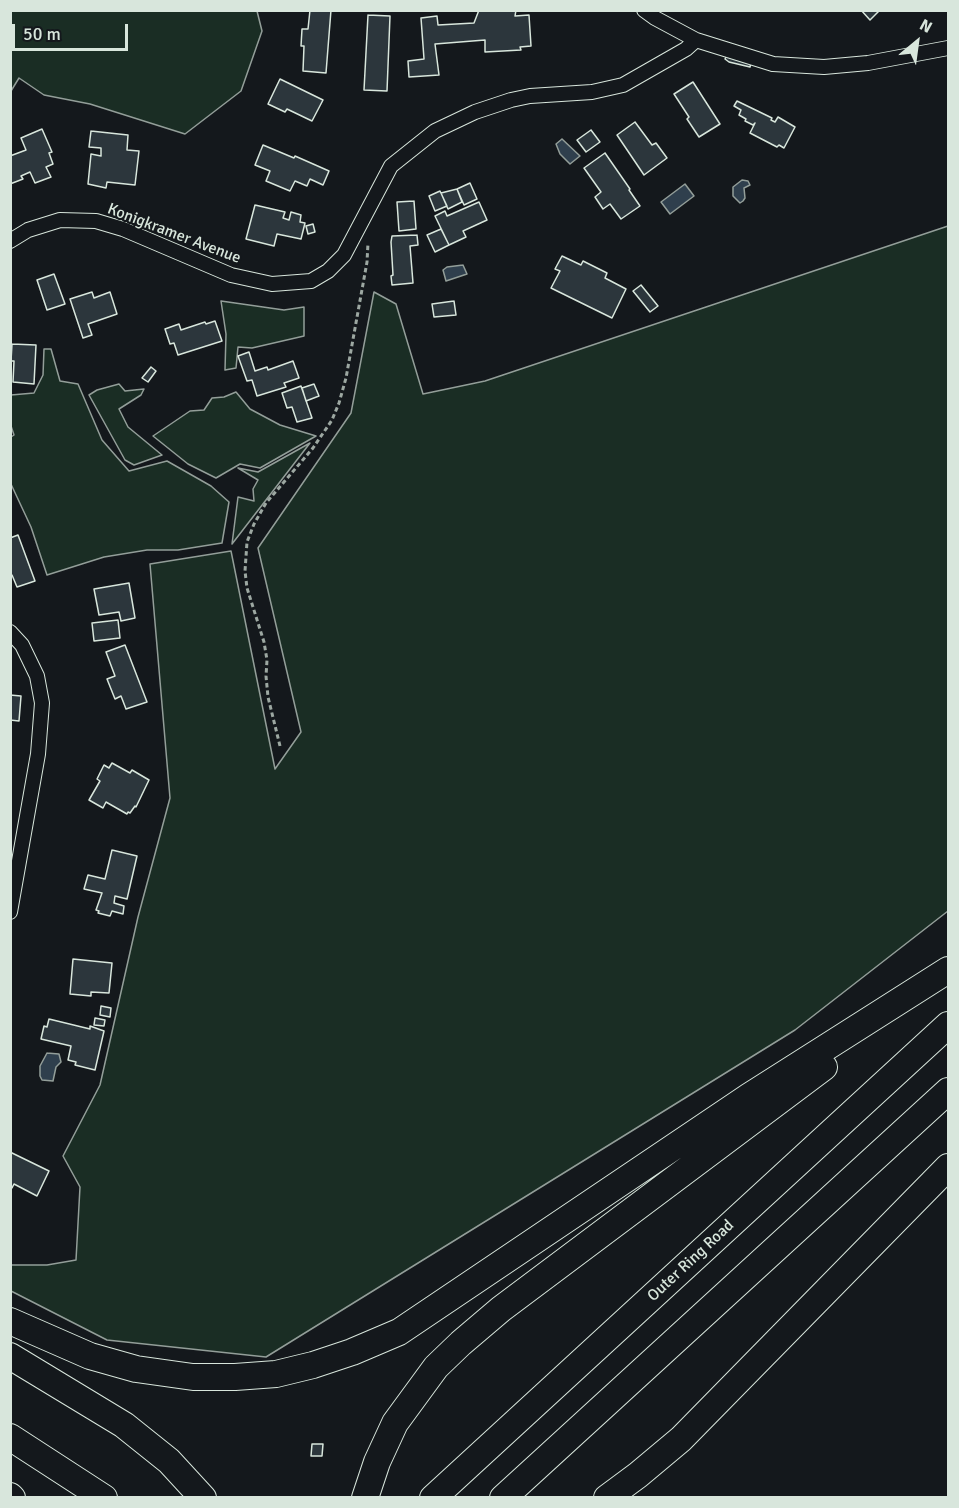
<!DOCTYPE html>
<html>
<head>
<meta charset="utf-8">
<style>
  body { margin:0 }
  #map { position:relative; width:959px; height:1508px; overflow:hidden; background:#14181c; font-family:Signika,sans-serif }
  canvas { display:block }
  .frame { position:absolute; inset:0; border:12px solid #d8e6dc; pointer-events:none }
  .north { position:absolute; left:887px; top:12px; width:60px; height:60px; -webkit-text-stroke:4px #14181c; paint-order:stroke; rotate:29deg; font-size:16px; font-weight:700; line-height:24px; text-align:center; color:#d8e6dc }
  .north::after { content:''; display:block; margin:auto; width:21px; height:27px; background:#d8e6dc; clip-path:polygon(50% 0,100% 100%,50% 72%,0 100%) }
  .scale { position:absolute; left:12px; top:24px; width:116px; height:27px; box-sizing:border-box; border:3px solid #d8e6dc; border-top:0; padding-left:8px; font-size:18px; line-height:21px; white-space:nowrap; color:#d8e6dc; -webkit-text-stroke:4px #14181c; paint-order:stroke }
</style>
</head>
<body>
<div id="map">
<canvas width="959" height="1508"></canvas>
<div class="frame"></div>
<div class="north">N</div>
<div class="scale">50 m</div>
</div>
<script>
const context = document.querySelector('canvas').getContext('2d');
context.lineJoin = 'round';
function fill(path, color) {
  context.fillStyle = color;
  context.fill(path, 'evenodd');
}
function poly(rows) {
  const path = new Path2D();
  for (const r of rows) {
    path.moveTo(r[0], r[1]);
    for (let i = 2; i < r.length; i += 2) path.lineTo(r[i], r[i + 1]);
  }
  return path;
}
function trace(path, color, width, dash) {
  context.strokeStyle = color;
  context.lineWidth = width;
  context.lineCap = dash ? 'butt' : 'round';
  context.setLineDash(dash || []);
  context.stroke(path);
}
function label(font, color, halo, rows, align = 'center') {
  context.font = font + ' Signika,sans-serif';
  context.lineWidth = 4.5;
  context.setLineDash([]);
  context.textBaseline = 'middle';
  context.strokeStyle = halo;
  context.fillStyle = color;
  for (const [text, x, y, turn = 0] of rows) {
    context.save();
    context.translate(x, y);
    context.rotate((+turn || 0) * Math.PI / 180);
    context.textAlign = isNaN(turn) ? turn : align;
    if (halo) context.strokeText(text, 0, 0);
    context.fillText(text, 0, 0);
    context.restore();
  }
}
const green = poly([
  [11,10,257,11,262,31,241,91,185,134,90,104,44,95,19,78,11,91,11,10],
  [948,226,948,911,795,1030,266,1357,107,1340,11,1291,11,1265,47,1265,76,1260,80,1187,63,1156,100,1085,138,917,170,798,150,564,231,551,275,769,301,732,258,548,351,413,374,292,396,304,423,394,485,381,948,226],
  [221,301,284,310,304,307,304,336,252,348,238,347,236,368,225,370,226,334,221,301],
  [44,349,51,349,60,381,78,384,102,440,129,471,167,461,211,486,229,502,222,543,178,550,147,550,104,557,47,575,31,527,10,482,11,437,14,435,11,426,11,395,34,393,43,375,44,349],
  [119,384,125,391,144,389,141,395,119,409,128,427,162,455,134,465,125,460,89,395,97,390,119,384],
  [236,392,250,409,280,425,316,436,260,468,240,464,216,478,188,464,153,436,190,411,204,410,212,398,224,397,236,392],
  [310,443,232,544,238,497,254,501,253,489,258,480,238,468,258,472,310,443]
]);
const water = poly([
  [562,139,580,156,570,164,560,154,556,144,562,139],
  [742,180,748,181,750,185,744,188,745,198,743,201,740,203,733,196,733,187,742,180],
  [685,184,694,196,670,214,661,202,685,184],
  [463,265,467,274,446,281,443,270,447,267,463,265],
  [47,1053,59,1054,61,1062,56,1067,53,1081,42,1080,40,1076,40,1066,47,1053]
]);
const building = poly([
  [310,10,331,10,326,73,303,71,304,46,301,46,302,29,308,29,310,10],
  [479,10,516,10,515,16,529,15,531,46,520,47,521,50,485,52,485,40,435,44,439,75,409,77,408,61,424,59,421,18,437,16,438,25,474,23,479,10],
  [861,10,880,10,870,20,861,10],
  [368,15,390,16,387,91,364,90,368,15],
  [727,55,751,63,750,67,729,62,725,59,727,55],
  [280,79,323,100,312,121,287,109,285,112,268,104,280,79],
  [693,82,720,124,699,137,687,119,689,117,674,94,693,82],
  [737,101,772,118,771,120,775,122,778,117,795,127,784,148,779,145,777,147,750,133,755,123,753,125,745,121,746,119,739,115,741,110,734,106,737,101],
  [635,122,652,145,656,143,667,158,644,175,617,135,635,122],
  [42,129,52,152,49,153,53,164,46,167,51,177,35,183,30,172,21,176,23,179,10,184,10,156,26,150,21,138,42,129],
  [591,130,600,142,586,152,577,140,591,130],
  [91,131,128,135,127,150,139,151,135,185,107,182,106,188,88,184,91,154,101,156,101,148,89,147,91,131],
  [263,145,294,158,295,156,329,171,323,185,310,179,307,186,295,181,290,191,266,181,270,171,255,165,263,145],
  [605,153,630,189,629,190,640,206,621,219,610,204,603,209,595,197,601,192,584,168,605,153],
  [470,183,477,199,464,205,457,189,470,183],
  [457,189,462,202,448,209,441,193,457,189],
  [440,191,447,206,435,211,429,196,440,191],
  [414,201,416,229,399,231,397,202,414,201],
  [479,202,487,220,463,231,466,237,449,245,435,216,445,211,447,216,479,202],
  [255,205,285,212,283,218,289,220,291,212,301,215,300,222,305,223,301,239,277,234,274,246,246,239,255,205],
  [313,224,315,232,308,234,306,226,313,224],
  [441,229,449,245,435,252,427,235,441,229],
  [417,235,418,245,410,246,413,283,392,285,391,276,393,275,391,242,392,236,417,235],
  [562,256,581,265,583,261,607,273,605,278,626,289,612,318,551,288,560,271,555,269,562,256],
  [54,274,65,304,47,310,37,280,54,274],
  [641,285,658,306,650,312,633,291,641,285],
  [92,292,94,298,110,292,117,314,88,324,92,335,83,338,70,299,92,292],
  [454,301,456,315,434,317,432,304,454,301],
  [215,321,222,341,178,355,174,343,170,344,165,329,179,324,181,330,205,322,206,324,215,321],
  [12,344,36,345,34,384,13,382,14,361,11,361,12,344],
  [249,352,255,371,267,367,268,370,293,361,299,378,284,383,286,387,257,396,252,380,247,381,238,356,249,352],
  [151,367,156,371,148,382,142,378,151,367],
  [314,384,319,396,306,401,302,388,314,384],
  [301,386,312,418,297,422,292,407,287,408,282,393,301,386],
  [18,535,35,581,17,587,12,575,10,575,10,538,18,535],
  [129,583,135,618,121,621,119,612,99,615,94,589,129,583],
  [118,620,120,638,94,641,92,623,118,620],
  [125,645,147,702,126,709,121,696,115,699,107,679,115,676,106,652,125,645],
  [10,695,21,696,19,721,10,720,10,695],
  [112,763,130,773,132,770,149,780,136,807,135,806,130,813,128,812,127,814,106,802,103,808,89,800,100,781,97,779,104,765,109,768,112,763],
  [112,850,137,856,127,899,115,896,114,903,124,906,123,914,112,911,110,916,98,913,99,911,96,910,102,893,84,889,88,875,105,879,112,850],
  [73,959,112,963,109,993,91,992,91,996,70,994,73,959],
  [101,1006,111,1008,110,1017,100,1015,101,1006],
  [95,1018,105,1020,104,1026,94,1025,95,1018],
  [49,1019,90,1029,90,1026,104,1031,95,1070,75,1065,76,1062,68,1060,71,1046,41,1039,44,1026,47,1027,49,1019],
  [10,1152,49,1171,37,1196,14,1184,12,1188,10,1187,10,1152],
  [312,1444,323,1444,322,1456,311,1456,312,1444]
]);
const path = poly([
  [280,746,268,697,266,676,267,660,264,642,247,588,245,571,247,542,254,524,266,503,313,448,332,420,339,403,346,378,367,262,368,243]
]);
const minor = poly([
  [644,10,655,18,696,40,773,64,824,67,868,63,948,48],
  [10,241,28,230,60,220,96,221,123,229,231,275,272,284,311,281,328,271,344,255,391,166,435,131,475,112,511,100,530,96,592,92,623,85,686,49,696,40],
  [10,632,22,645,37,676,42,703,38,754,10,912]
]);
const motorway = poly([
  [10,1321,90,1356,136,1369,193,1377,235,1377,276,1374,313,1365,352,1352,399,1332,748,1097,948,970],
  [10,1356,124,1425,169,1461,203,1498],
  [10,1437,104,1498],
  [10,1496,12,1498],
  [365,1498,377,1462,395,1423,436,1367,461,1343,501,1309,824,1067],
  [433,1498,948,1025],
  [503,1498,948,1091],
  [607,1498,638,1475,681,1439,948,1167]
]);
const streetNames = [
  ["Konigkramer Avenue",174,234,21],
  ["Outer Ring Road",691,1261,-43]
];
fill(green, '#1a2d24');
trace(green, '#939e99', 1.5);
fill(water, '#2f3f4d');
trace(water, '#939e99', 1.5);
fill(building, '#2c363c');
trace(building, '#d8e6dc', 1.5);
trace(minor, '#d8e6dc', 16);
trace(motorway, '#d8e6dc', 28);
trace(path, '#9da8a2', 3, [4.5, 3]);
trace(minor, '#14181c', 14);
trace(motorway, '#14181c', 26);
label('16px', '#d8e6dc', '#14181c', streetNames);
</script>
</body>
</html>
